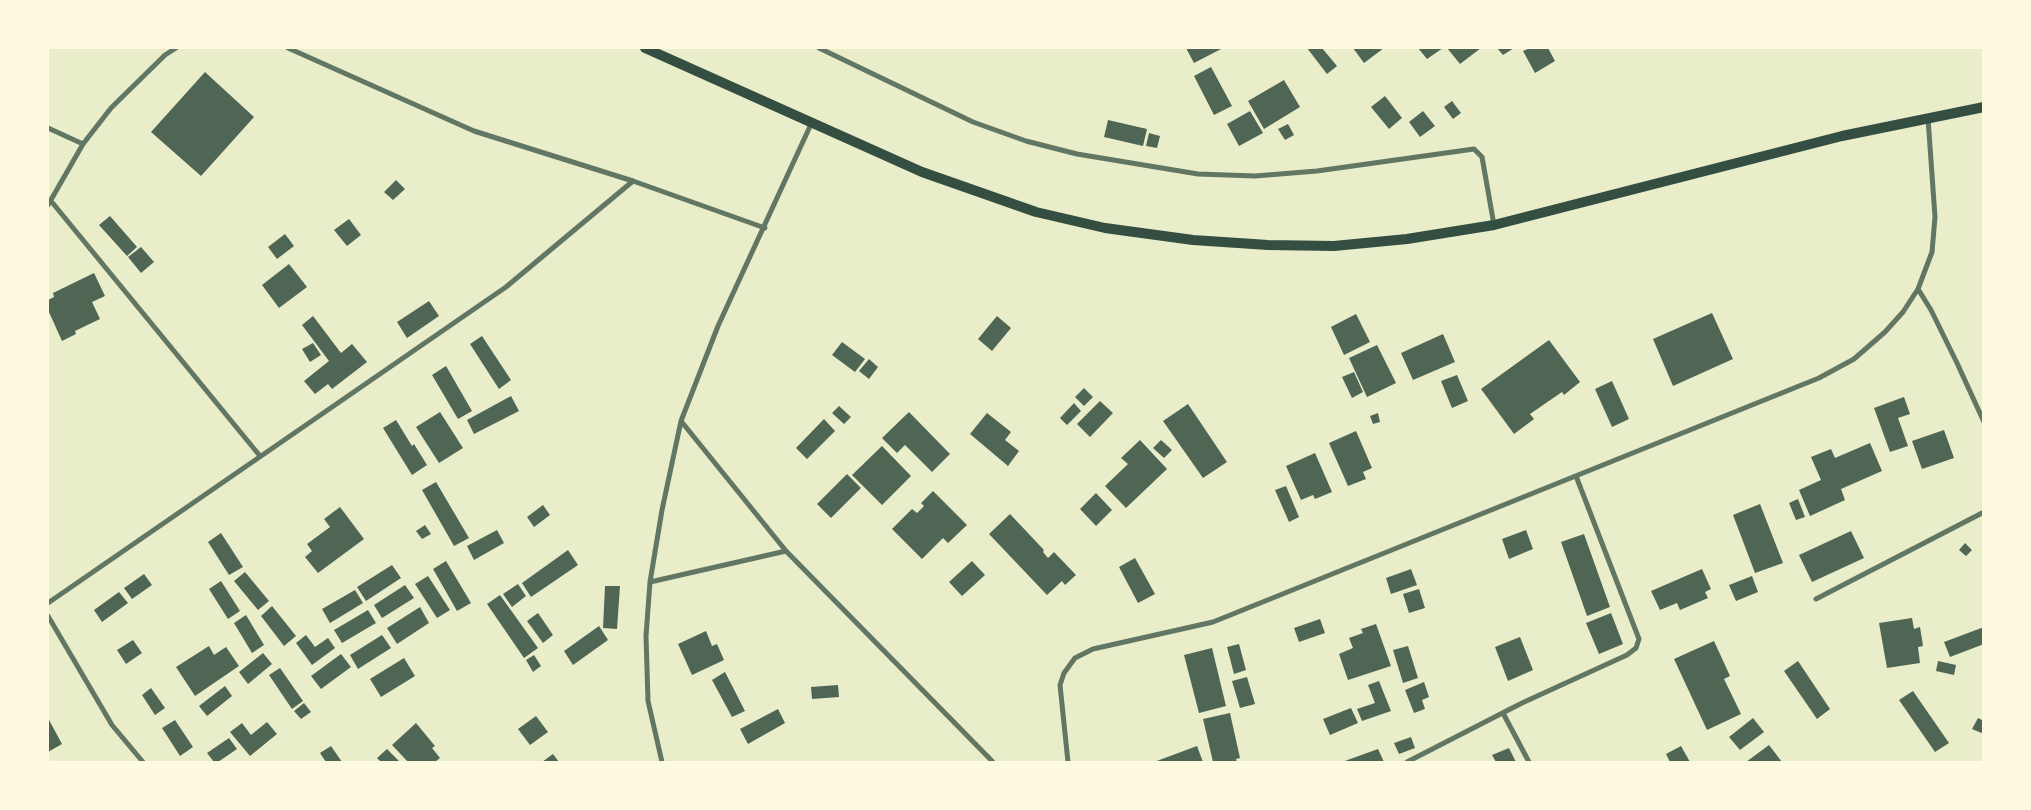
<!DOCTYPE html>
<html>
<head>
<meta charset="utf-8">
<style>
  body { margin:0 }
  #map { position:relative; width:2031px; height:810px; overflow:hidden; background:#e9edc9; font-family:"Noto Sans",sans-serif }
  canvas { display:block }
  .frame { position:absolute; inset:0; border:49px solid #fefae0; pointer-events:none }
</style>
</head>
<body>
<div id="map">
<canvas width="2031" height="810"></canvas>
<div class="frame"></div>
</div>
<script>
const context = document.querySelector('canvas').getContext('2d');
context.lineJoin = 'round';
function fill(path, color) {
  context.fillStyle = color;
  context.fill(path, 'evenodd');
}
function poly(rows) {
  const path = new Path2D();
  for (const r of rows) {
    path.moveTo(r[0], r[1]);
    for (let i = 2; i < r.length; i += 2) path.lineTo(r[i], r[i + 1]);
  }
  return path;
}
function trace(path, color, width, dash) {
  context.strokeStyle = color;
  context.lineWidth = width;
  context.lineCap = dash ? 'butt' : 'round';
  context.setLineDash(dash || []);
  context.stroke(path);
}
const building = poly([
  [1186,48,1223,48,1194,63],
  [1307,48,1322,48,1337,66,1327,74],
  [1353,48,1384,48,1364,63],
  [1418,48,1443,48,1427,59],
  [1447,48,1481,48,1460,64],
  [1497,48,1514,48,1503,55],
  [1530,48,1548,48,1555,61,1535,73,1523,51],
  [1211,67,1232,106,1214,115,1194,76],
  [205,72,254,117,201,176,151,132],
  [1284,80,1300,107,1264,129,1248,101],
  [1385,96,1402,118,1389,129,1371,107],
  [1452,101,1461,113,1453,119,1444,107],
  [1250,111,1263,133,1239,146,1227,124],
  [1423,111,1435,126,1420,137,1409,122],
  [1108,120,1147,129,1143,146,1104,137],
  [1288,124,1294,135,1285,140,1278,129],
  [1149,133,1160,136,1157,148,1146,146],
  [396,180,405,189,393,200,384,192],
  [110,216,137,247,127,256,99,225],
  [349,219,361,235,347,246,334,230],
  [285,234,294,246,277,259,268,247],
  [141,247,154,262,141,273,128,257],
  [289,264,307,287,279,308,262,285],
  [94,273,105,296,92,302,100,319,75,331,76,334,62,341,48,310,48,300,54,297,53,293],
  [429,301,439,316,407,338,397,322],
  [1712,313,1733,359,1673,386,1653,339],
  [1356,314,1370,342,1344,355,1331,327],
  [313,316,341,353,352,344,367,362,332,389,328,384,315,394,304,381,329,361,302,325],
  [997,316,1011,328,992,351,978,339],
  [1443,334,1455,362,1413,380,1401,353],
  [482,336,511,380,499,389,470,344],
  [1549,340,1580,382,1564,395,1562,392,1530,414,1534,419,1514,434,1481,389],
  [842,342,865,359,855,372,832,355],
  [313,343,321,355,310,362,302,349],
  [1377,345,1396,383,1367,397,1349,358],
  [869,359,878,367,869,379,859,371],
  [446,366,472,411,458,419,432,375],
  [1354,372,1363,392,1352,398,1342,377],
  [1457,375,1468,401,1452,408,1441,381],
  [1612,381,1629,419,1612,427,1595,389],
  [1084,388,1093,397,1084,406,1075,397],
  [511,396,519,411,474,434,467,420],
  [1904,397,1910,414,1898,418,1908,446,1890,452,1874,408],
  [1100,401,1113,413,1090,437,1077,424],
  [1074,403,1081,411,1067,425,1060,418],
  [1188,404,1227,462,1203,478,1163,421],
  [839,406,851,417,844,424,832,413],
  [440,412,463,448,439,463,416,427],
  [909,412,950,454,932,472,905,445,897,453,882,438],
  [987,413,1011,432,1005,440,1019,451,1008,466,970,434],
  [1378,413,1380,422,1373,424,1370,416],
  [824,419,835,431,807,459,796,448],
  [396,420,412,446,414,444,427,465,412,475,383,428],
  [1944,430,1954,458,1922,469,1912,441],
  [1356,431,1372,468,1363,472,1366,479,1348,486,1329,443],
  [1140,440,1167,469,1126,508,1105,486,1128,464,1121,458],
  [1161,440,1172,450,1164,458,1153,448],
  [1870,443,1882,471,1841,489,1845,500,1810,516,1799,490,1821,480,1811,457,1831,449,1835,458],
  [882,446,911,476,882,505,852,475],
  [1315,453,1332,492,1315,499,1313,495,1301,500,1286,466],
  [847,474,861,488,831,518,817,504],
  [436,482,469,538,454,546,422,490],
  [1286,486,1299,517,1289,522,1275,490],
  [933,491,967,525,948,543,943,538,922,559,892,529,912,509,917,513,924,506,921,503],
  [1096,493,1112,510,1096,526,1080,509],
  [1798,499,1805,517,1796,520,1789,503],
  [1760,504,1783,563,1755,573,1733,515],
  [543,505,550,515,534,527,527,517],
  [340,507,364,539,318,573,305,557,312,551,307,544,330,527,324,519],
  [1010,514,1044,550,1043,552,1048,558,1054,552,1076,575,1065,585,1062,581,1047,595,989,534],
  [425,525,431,534,422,539,416,531],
  [497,530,504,543,474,560,467,546],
  [1526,530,1533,549,1509,559,1502,539],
  [1851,531,1864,558,1812,582,1799,555],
  [221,533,243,567,229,575,208,542],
  [1584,534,1610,607,1587,616,1561,542],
  [1965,543,1972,550,1966,556,1959,550],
  [568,550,578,565,531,597,522,583],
  [1135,558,1155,594,1138,603,1119,567],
  [446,561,471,603,457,611,433,569],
  [972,561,985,575,962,596,949,582],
  [392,565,401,578,366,601,357,587],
  [1411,569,1417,585,1391,594,1386,578],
  [1702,569,1711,589,1705,592,1708,598,1680,610,1677,603,1660,610,1651,591],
  [245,572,269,601,258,610,234,581],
  [144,574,152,585,132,599,124,588],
  [428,576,450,610,437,618,415,584],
  [1752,576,1758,592,1736,601,1729,585],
  [221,581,240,611,228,619,209,589],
  [518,584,526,596,512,607,503,594],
  [405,585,414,598,382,618,374,605],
  [605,586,620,586,617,629,603,628],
  [1419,589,1425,608,1409,613,1403,594],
  [355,590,363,603,330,623,322,609],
  [119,592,128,603,102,622,94,610],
  [500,595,538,648,524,658,487,604],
  [272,606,296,636,284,646,261,616],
  [420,607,429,623,397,644,387,628],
  [368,610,376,623,342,643,334,630],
  [538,613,553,635,543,643,527,621],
  [1611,613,1623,644,1599,654,1586,623],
  [246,615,264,645,252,653,234,623],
  [1912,618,1914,629,1920,627,1923,646,1918,647,1920,663,1887,668,1879,623],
  [1320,619,1325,633,1299,642,1294,628],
  [1376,624,1391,666,1348,680,1339,654,1353,648,1349,638,1363,633,1361,629],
  [599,626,608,640,573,665,564,651],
  [1984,627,1984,644,1950,657,1944,642],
  [706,631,712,646,717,644,724,660,692,675,678,644],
  [306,635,315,647,328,638,335,648,312,665,296,643],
  [382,635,391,648,358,669,350,655],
  [1520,637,1533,670,1508,681,1495,647],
  [133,640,142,653,126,664,117,650],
  [1714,641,1730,676,1724,679,1741,714,1707,730,1674,659],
  [1239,644,1246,670,1234,674,1227,647],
  [209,646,214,655,226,647,239,666,195,696,176,667],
  [1408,646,1418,678,1403,683,1393,650],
  [1212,648,1226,706,1199,713,1184,655],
  [263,653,272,664,248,684,239,672],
  [341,654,351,667,321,689,311,676],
  [534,655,541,666,533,672,526,660],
  [404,658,415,676,381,697,370,679],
  [1798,661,1830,709,1817,719,1784,671],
  [1938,661,1956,665,1954,675,1936,671],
  [280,668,303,701,292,709,269,675],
  [725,672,745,711,732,717,712,680],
  [1247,677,1255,704,1240,708,1232,681],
  [1379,681,1391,711,1362,721,1357,709,1375,703,1368,685],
  [1424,682,1429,697,1422,700,1425,709,1414,713,1405,690],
  [838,685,839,697,812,699,811,687],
  [225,686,232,696,207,716,199,706],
  [151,688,165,708,155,715,142,695],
  [1913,691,1949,743,1935,752,1899,700],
  [304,703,311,712,301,719,294,711],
  [1351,708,1358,723,1330,735,1323,719],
  [778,709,785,723,748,744,740,729],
  [1230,713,1240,758,1236,759,1237,762,1213,762,1203,719],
  [536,716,548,732,530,745,518,729],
  [48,718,62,744,48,752],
  [1753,718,1764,732,1740,750,1729,737],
  [1978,718,1984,721,1984,734,1972,729],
  [175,720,193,747,180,756,162,728],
  [267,722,277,734,250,756,230,732,242,723,251,735],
  [416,723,435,746,432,748,440,758,435,762,408,762,392,745],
  [1411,737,1415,748,1399,754,1394,743],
  [229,738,237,749,218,762,214,762,207,753],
  [1769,745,1782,762,1746,762],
  [331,746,342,762,326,762,320,753],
  [1197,746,1203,762,1154,762],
  [1681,746,1690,762,1670,762,1666,754],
  [1509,748,1516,762,1496,762,1492,755],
  [387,749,400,762,381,762,377,758],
  [1378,749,1384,762,1342,762],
  [553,754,559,762,542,762]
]);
const minor = poly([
  [288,48,474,131,633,181,765,228],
  [819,48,973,122,1026,141,1077,154,1198,174,1255,176,1317,171,1474,149,1482,157,1494,225],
  [48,128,83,144],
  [51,201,260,456],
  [48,205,83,144,111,108,165,55,176,48],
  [1918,289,1931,310,1957,363,1984,422],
  [681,421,786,551,993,762],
  [650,582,786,551],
  [1816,599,1984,512],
  [48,603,506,287,633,181],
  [48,616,112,725,143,762],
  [1503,713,1529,762],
  [662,762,648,701,646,636,650,582,662,510,681,421,718,326,812,122],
  [1068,762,1060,685,1064,673,1075,658,1093,649,1213,622,1819,378,1854,359,1885,332,1903,312,1918,289,1932,252,1935,217,1928,118],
  [1407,762,1522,703,1627,655,1636,648,1639,639,1576,476]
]);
const secondary = poly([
  [645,48,922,172,1036,212,1105,228,1193,240,1268,245,1334,246,1407,239,1494,225,1842,136,1984,107]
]);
fill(building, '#4f6655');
trace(minor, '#617663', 5);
trace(secondary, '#344e41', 10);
</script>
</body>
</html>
